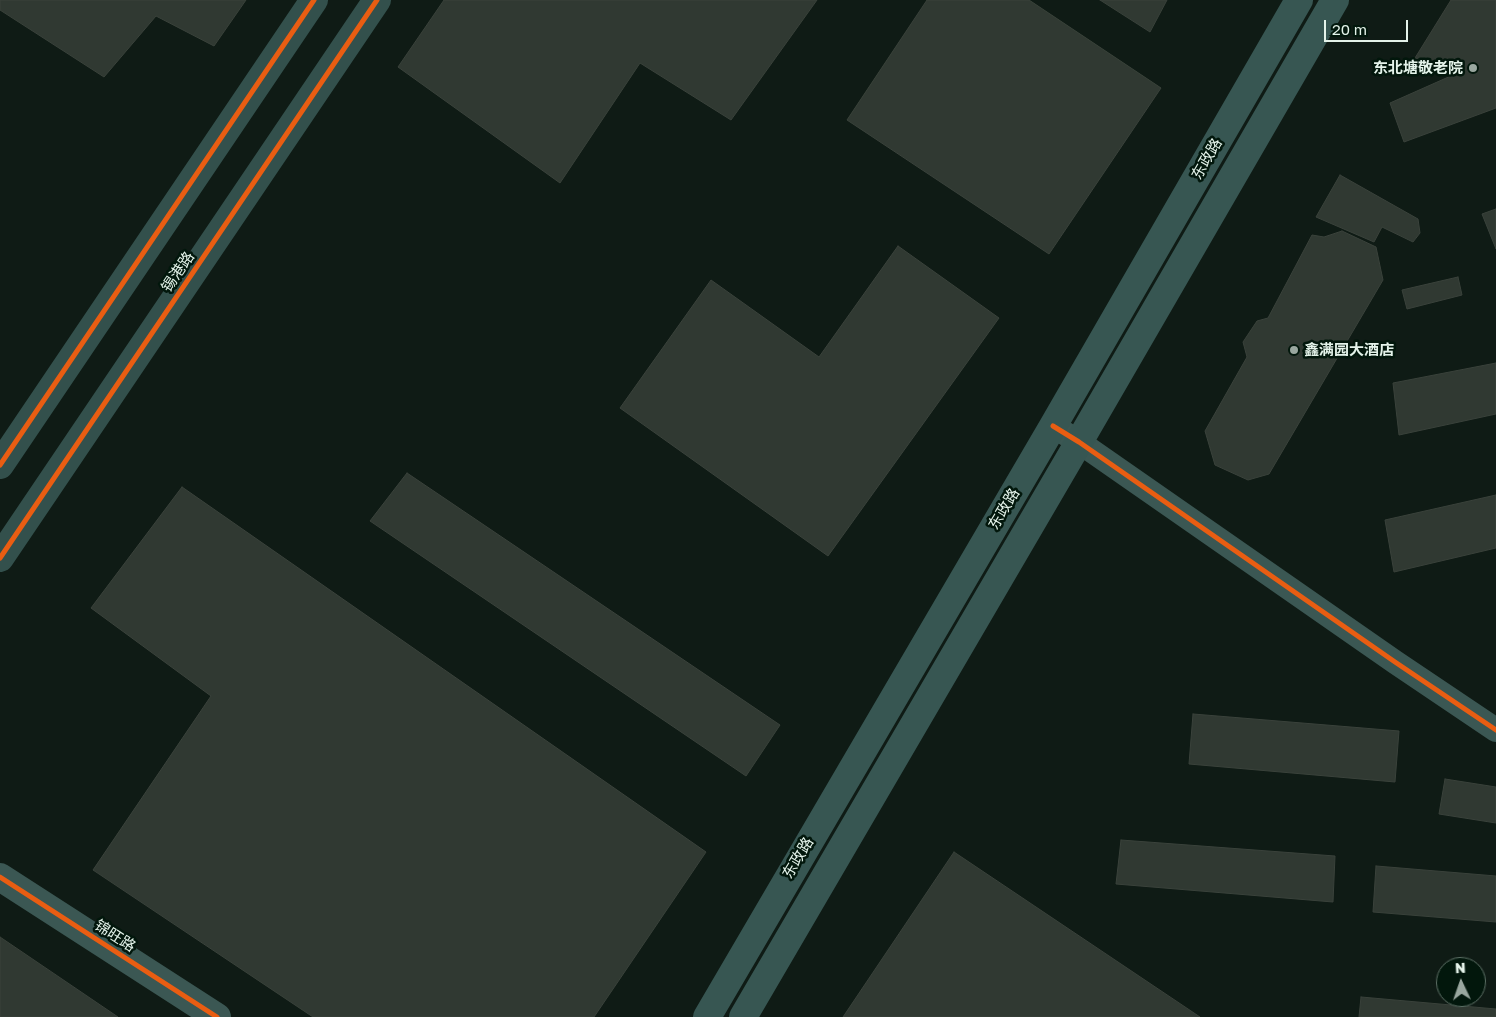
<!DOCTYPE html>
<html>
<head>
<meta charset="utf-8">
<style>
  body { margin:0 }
  #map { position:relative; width:1496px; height:1017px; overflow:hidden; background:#0f1b15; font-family:"Golos Text",sans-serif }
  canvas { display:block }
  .north { position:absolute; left:1436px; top:957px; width:50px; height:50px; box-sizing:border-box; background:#02170c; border:1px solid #5c6f65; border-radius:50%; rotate:357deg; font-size:14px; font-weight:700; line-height:20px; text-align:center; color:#e4f3ea }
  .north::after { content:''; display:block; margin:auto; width:18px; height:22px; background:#99a79f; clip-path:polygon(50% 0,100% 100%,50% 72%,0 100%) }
  .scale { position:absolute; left:1324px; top:20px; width:84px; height:22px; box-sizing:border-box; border:2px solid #e4f3ea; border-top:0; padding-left:6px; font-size:15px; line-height:18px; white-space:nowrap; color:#e4f3ea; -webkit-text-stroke:4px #02170c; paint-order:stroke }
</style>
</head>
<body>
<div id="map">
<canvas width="1496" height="1017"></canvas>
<div class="north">N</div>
<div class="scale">20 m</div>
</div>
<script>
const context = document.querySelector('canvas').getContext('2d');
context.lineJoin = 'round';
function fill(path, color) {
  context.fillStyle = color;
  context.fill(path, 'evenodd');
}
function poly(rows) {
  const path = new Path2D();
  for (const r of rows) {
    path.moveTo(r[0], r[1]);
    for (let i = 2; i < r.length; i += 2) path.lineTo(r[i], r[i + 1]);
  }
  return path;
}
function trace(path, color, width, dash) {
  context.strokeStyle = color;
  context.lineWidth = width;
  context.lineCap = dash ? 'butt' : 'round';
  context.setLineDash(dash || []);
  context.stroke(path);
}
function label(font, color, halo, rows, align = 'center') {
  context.font = font + ' "Golos Text","Noto Sans SC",sans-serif';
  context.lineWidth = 5;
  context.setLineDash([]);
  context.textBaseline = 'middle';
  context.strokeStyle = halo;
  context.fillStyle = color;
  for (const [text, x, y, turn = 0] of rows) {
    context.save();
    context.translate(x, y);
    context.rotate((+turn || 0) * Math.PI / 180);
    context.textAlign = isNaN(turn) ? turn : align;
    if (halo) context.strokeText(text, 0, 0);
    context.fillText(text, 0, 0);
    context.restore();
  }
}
const building = poly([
  [0,0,246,0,214,46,156,16,104,77,0,10,0,0],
  [444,0,817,0,731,120,640,63,560,183,398,67,444,0],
  [927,0,1029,0,1161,88,1049,254,847,120,927,0],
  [1100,0,1167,0,1150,32,1100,0],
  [1451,0,1496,0,1496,108,1404,142,1390,103,1453,75,1450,65,1431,71,1415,58,1451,0],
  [1340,175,1418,219,1420,233,1413,242,1382,227,1374,242,1316,217,1340,175],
  [1496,209,1496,249,1482,214,1496,209],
  [1342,231,1376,247,1383,280,1269,474,1248,480,1215,465,1205,431,1247,357,1243,342,1257,321,1268,318,1312,235,1324,237,1342,231],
  [898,246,999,318,828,556,620,408,711,280,819,357,898,246],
  [1458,277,1462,295,1407,309,1402,290,1458,277],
  [1496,363,1496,414,1399,435,1393,383,1496,363],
  [407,473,780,725,746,776,370,521,407,473],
  [182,487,706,852,594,1017,313,1017,93,870,211,696,91,608,182,487],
  [1496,495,1496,548,1394,572,1385,520,1496,495],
  [1193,714,1399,731,1395,782,1189,764,1193,714],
  [1445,779,1496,787,1496,823,1439,814,1445,779],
  [1121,840,1335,856,1333,902,1116,884,1121,840],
  [954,852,1200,1017,843,1017,954,852],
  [1376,866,1496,876,1496,922,1373,912,1376,866],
  [0,937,118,1017,0,1017,0,937],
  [1361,997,1496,1009,1496,1017,1359,1017,1361,997]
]);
const minor = poly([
  [1053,426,1079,442,1395,662,1496,730]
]);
const tertiary = poly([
  [0,877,217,1017]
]);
const secondary = poly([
  [707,1017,1053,426,1299,0],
  [743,1017,1079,442,1335,0]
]);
const primary = poly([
  [0,465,314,0],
  [0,558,377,0]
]);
const cycleway = poly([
  [1053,426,1079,442,1395,662,1496,730],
  [0,465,314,0],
  [0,558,377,0],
  [0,877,217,1017]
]);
const markers = [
  [1473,68,5,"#99a79f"],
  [1294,350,5,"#99a79f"]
];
const poiNames = [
  ["东北塘敬老院",1463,68],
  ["鑫满园大酒店",1304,350,"left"]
];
const streetNames = [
  ["东政路",1207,159,-60],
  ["锡港路",178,272,-56],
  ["东政路",1004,509,-59],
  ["东政路",798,858,-59],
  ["锦旺路",115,936,33]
];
fill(building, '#303932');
trace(building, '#3a423b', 1);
trace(minor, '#3b5753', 24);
trace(tertiary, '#3b5753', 28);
trace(secondary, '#375652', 28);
trace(primary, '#33504c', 28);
trace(cycleway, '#e95d12', 5);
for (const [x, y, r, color] of markers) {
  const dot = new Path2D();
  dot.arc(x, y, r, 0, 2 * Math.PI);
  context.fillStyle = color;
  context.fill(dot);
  trace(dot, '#02170c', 2);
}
label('bold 15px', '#e4f3ea', '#02170c', poiNames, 'right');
label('15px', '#e4f3ea', '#02170c', streetNames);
</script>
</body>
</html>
